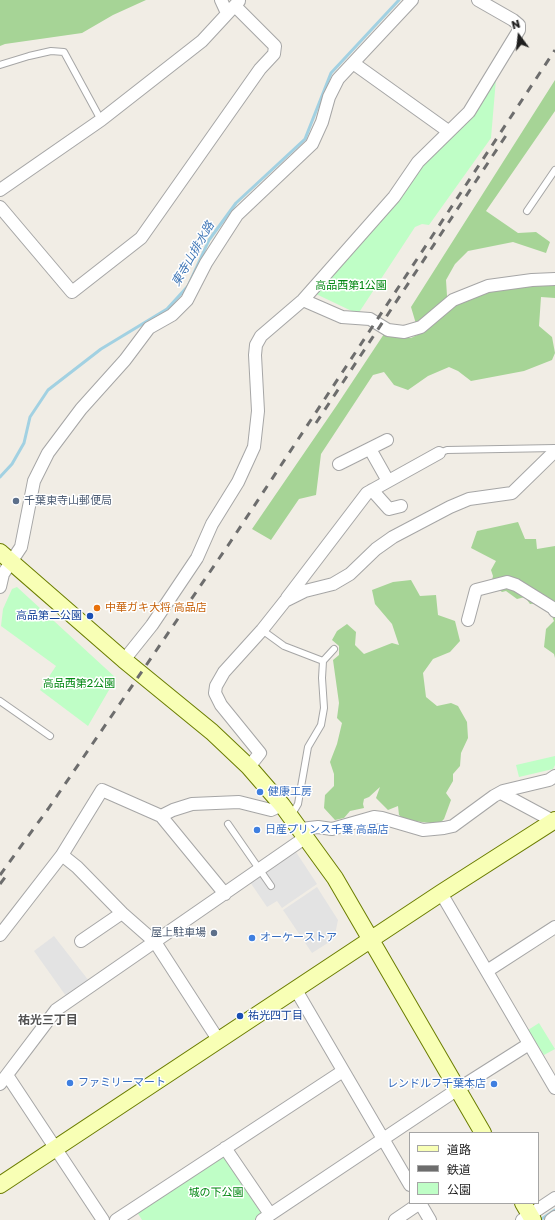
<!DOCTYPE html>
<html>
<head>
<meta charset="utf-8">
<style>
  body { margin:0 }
  #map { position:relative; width:555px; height:1220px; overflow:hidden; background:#f1ede5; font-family:"Golos Text","Noto Sans JP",sans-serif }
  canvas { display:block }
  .legend { position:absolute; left:409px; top:1132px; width:130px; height:72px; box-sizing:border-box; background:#fff; border:1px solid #a5a5a5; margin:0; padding:5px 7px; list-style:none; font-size:12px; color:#1f1f1f }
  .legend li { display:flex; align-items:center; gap:8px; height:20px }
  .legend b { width:20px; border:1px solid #a5a5a5 }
  .north { position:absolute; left:499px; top:16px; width:40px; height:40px; -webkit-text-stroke:3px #fff; paint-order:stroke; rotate:345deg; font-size:11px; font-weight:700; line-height:16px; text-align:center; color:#1f1f1f }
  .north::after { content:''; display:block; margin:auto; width:14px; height:18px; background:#1f1f1f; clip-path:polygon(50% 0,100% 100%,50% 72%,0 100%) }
</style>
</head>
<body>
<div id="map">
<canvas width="555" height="1220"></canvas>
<ul class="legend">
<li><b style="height:5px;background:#f8ffb5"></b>道路</li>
<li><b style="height:5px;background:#6d6d6d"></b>鉄道</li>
<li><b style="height:11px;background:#bffec6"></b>公園</li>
</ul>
<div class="north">N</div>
</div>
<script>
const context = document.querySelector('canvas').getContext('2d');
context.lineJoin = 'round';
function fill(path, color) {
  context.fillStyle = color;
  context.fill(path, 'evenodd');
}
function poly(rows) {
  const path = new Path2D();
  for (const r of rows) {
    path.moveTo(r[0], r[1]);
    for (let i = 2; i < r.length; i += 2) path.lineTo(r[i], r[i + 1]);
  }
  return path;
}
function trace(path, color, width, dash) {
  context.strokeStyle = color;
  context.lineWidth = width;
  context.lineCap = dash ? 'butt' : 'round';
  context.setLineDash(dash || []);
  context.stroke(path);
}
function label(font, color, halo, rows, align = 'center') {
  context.font = font + ' "Golos Text","Noto Sans JP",sans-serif';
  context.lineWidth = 3;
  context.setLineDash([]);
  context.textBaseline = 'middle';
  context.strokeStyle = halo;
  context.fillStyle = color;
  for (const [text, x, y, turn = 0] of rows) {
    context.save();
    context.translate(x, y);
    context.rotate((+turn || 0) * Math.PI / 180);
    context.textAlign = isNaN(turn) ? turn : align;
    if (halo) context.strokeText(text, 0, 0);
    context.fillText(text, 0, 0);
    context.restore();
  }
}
const forest = poly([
  [0,0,146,0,113,15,82,33,5,44,0,46],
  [555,80,555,111,486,211,518,233,536,232,550,242,546,253,513,242,468,251,455,264,446,280,447,296,452,304,490,289,555,284,555,298,541,297,539,326,552,337,555,353,552,360,524,371,471,381,458,371,449,367,428,376,408,390,394,385,384,372,373,375,321,454,316,495,299,499,271,540,252,529,337,405,384,334,411,338,419,334,411,307],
  [518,522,525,539,536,539,537,549,555,546,555,658,554,654,544,647,546,629,554,621,550,612,539,603,530,604,525,597,517,599,506,591,502,592,491,584,493,576,491,570,496,561,471,548,477,531],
  [411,580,420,596,436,595,438,615,455,621,460,641,450,652,433,659,423,673,426,697,437,706,451,703,458,706,467,722,468,738,461,753,460,766,453,774,453,781,446,793,451,800,444,819,439,824,405,820,399,815,398,806,388,810,376,798,380,787,369,797,364,799,363,804,364,808,350,811,344,818,335,820,324,808,325,795,334,786,334,774,330,762,337,744,342,723,337,718,339,703,333,660,339,655,339,646,332,640,337,631,347,624,356,632,355,645,364,654,392,643,399,645,392,624,375,604,372,590,393,582]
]);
const park = poly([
  [496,79,491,138,429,225,422,224,415,227,358,314,316,294],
  [17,587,116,678,88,726,40,690,56,666,1,626,3,609,12,589],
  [555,756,555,765,553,769,519,777,516,765],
  [539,1023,555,1049,544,1055,528,1030],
  [224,1155,264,1214,254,1220,142,1220,137,1212]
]);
const parking = poly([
  [296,852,317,884,282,908,277,901,267,907,250,882],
  [317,887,338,920,334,939,312,953,283,910],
  [54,936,89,981,66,996,34,951]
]);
const stream = poly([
  [0,477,12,464,24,443,30,417,48,390,101,349,167,309,188,286,209,240,236,203,305,139,331,73,399,0],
  [540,1220,555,1210]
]);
const lane = poly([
  [0,65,29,56,51,51,64,52,101,120],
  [527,211,555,170],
  [439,453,447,450,555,448],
  [262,630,284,646,323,661],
  [0,701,50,736],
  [291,816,298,804,308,747,321,725,324,708,322,678,323,661,334,649],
  [228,824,271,886]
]);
const street = poly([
  [221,0,227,13],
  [353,63,448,131],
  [0,190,101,120,202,41,239,1],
  [0,207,72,292,141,238,260,69,274,54,275,46,235,6],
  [303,300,342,317,370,319,388,330,404,332,421,327,453,300,488,286,532,280,555,279],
  [370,449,388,481],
  [339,464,387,440],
  [372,490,389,509,401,506],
  [0,587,3,574,21,547,34,481,48,453,81,409,125,360,149,328,172,315,187,300,206,263,237,215,312,144,322,122,329,97,338,79,412,0],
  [287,598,367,493,439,453],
  [468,620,476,590,507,582,516,585,553,608,555,611],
  [124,660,152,625,197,558,212,524,238,482,254,447,258,411,255,355,256,345,261,336,303,300,394,197,418,162,469,112,519,30,519,25,513,20,478,0],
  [249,767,260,753,221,705,215,693,216,686,224,672,262,630,285,601,305,591,333,584,350,574,376,549,393,537,450,507,469,499,512,493,555,451],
  [501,793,555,822],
  [161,816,173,810,192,804,239,802,271,810,282,805],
  [301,829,318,827,332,829,374,817,382,818,423,830,444,828,453,826,494,796,503,791,549,780,555,776],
  [441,893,555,1088],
  [0,935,62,855],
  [81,941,122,913],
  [487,971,555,927],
  [296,990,410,1185],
  [219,1041,155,942,122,913,77,867,62,855,102,790,161,816,225,894],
  [7,1075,103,1220],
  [0,1084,56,1010,306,837],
  [225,1148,270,1214],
  [420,1203,430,1220],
  [116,1220,343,1071],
  [262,1220,458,1089,529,1044],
  [395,1220,420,1203],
  [522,1220,555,1198],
  [551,1220,555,1217]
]);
const secondary = poly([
  [0,552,124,660,212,732,249,767,282,805,335,878,483,1133],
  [0,1185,441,893,555,820],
  [523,1203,533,1220]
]);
const rail = poly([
  [316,423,509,131],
  [0,875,48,809,231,541,555,50],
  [0,884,9,872]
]);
const markers = [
  [16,501,4,"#5c6f8a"],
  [97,608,4,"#e8710a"],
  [90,616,4,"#1a4fb4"],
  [260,792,4,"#3f7fe0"],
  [257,830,4,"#3f7fe0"],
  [214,933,4,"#5c6f8a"],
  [252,938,4,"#3f7fe0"],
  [240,1016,4,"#1a4fb4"],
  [70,1083,4,"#3f7fe0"],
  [494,1084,4,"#3f7fe0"]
];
const parkNames = [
  ["高品西第1公園",351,286],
  ["高品西第2公園",79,684],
  ["城の下公園",216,1193]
];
const serviceNames = [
  ["千葉東寺山郵便局",24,501],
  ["屋上駐車場",206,933,"right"]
];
const foodNames = [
  ["中華ガキ大将 高品店",105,608]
];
const transitNames = [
  ["高品第二公園",82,616],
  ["祐光四丁目",248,1016,"left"]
];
const shopNames = [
  ["健康工房",268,792],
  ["日産プリンス千葉 高品店",265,830],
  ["オーケーストア",260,938],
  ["ファミリーマート",78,1083],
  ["レンドルフ千葉本店",486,1084,"right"]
];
const waterNames = [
  ["東寺山排水路",193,254,-60]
];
const neighbourhoodNames = [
  ["祐光三丁目",48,1020]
];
fill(forest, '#a6d496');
fill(park, '#bffec6');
fill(parking, '#e3e3e3');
trace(stream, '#a2d1e2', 3);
trace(lane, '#a6a6a6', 8);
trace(street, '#a6a6a6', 14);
trace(secondary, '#6b7d00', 18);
trace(lane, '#fff', 6);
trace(street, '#fff', 12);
trace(secondary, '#f8ffb5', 16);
trace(rail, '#6d6d6d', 3, [8, 8]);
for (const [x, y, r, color] of markers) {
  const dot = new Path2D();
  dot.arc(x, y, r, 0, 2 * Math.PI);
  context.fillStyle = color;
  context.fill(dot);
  trace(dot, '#fff', 1.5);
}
label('11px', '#028812', '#fff', parkNames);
label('11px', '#4e5e75', '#fff', serviceNames, 'left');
label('11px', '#c56008', '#fff', foodNames, 'left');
label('11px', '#164399', '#fff', transitNames, 'right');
label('11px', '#366cbe', '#fff', shopNames, 'left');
label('italic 12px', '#4379b8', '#fff', waterNames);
label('bold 12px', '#525252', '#fff', neighbourhoodNames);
</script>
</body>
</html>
